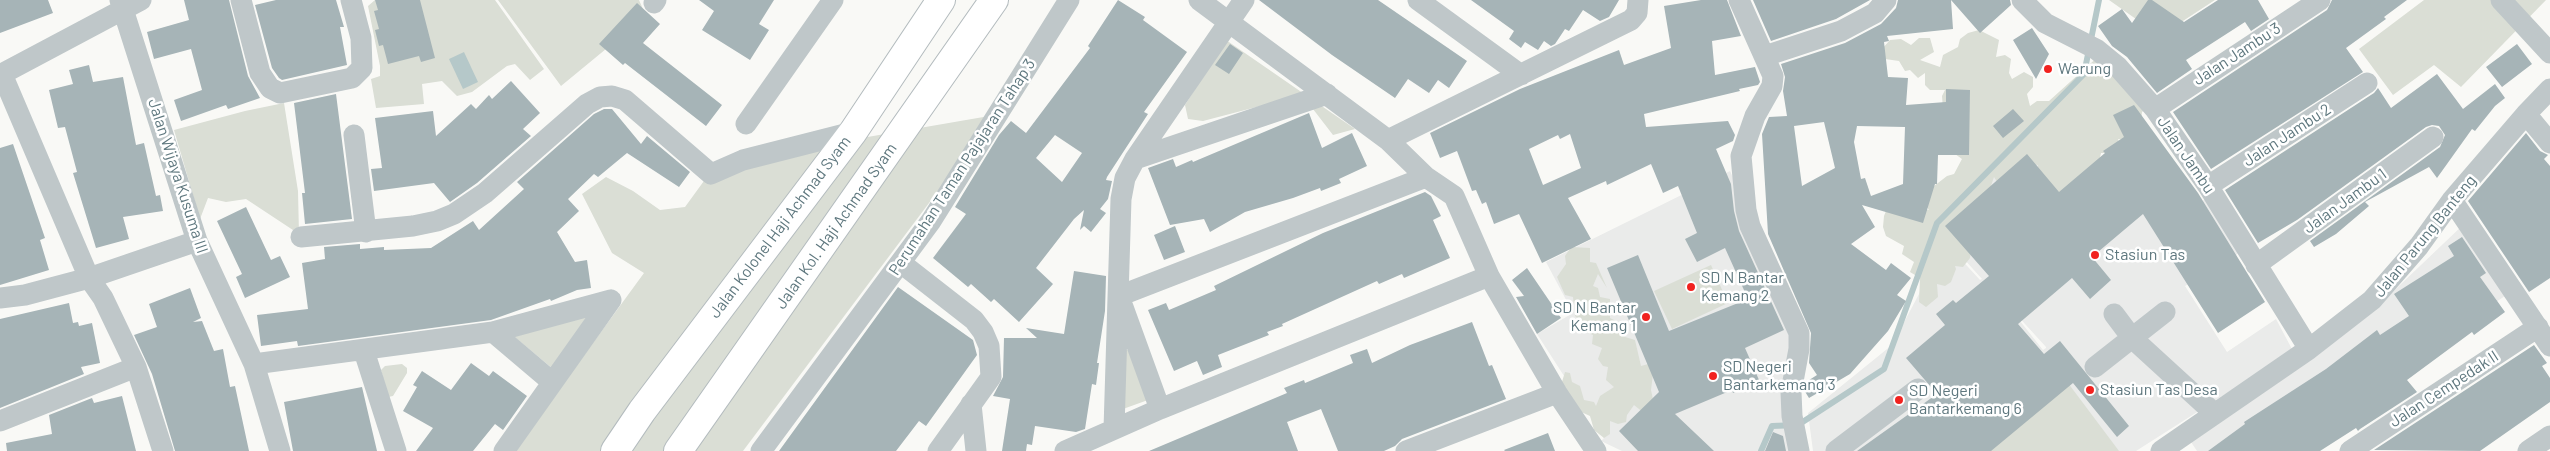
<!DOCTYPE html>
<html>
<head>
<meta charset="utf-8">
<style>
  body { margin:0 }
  canvas { display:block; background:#f9f9f6 }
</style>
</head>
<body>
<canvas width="2550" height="451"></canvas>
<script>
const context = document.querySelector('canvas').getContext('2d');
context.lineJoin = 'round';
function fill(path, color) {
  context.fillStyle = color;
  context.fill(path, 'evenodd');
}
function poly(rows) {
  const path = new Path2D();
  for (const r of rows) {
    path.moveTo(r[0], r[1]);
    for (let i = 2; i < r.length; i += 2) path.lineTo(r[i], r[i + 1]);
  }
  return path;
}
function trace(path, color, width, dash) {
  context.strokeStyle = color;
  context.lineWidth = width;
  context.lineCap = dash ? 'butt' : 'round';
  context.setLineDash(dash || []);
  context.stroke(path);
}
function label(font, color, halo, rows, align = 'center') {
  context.font = font + ' Barlow,sans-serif';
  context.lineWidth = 5;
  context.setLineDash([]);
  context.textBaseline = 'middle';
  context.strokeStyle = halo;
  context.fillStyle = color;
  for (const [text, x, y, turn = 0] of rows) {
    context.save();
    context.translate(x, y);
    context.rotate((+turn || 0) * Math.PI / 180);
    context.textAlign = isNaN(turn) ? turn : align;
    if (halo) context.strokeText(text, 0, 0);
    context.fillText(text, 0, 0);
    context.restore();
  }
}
const built = poly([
  [2051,110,2160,226,2209,197,2244,250,2185,286,2227,352,2276,319,2293,351,2136,451,1813,451,1808,413,1892,345,1946,243,1980,280,1982,279,1936,228],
  [2005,302,2046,347,2046,348,2043,350],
  [1730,171,1792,311,1801,451,1622,451,1601,441,1604,438,1537,334,1573,313,1546,262],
  [2465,223,2511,292,2272,451,2197,451,2191,442,2378,306]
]);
const green = poly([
  [375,0,495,0,544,69,530,80,515,64,507,66,472,92,457,96,442,81,422,84,424,104,376,108,371,79,380,76,380,66,368,6],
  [498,0,639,0,646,16,561,86],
  [2109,0,2215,0,2160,36],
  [2424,0,2546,0,2461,87,2434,65,2393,95,2359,49],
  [1979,30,1999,40,1996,57,2005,55,2011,59,2009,73,2012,79,2024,72,2033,77,2033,87,2027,94,2030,106,2037,101,2049,101,2101,54,2148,106,2142,112,2141,123,2126,140,2118,139,2120,144,2116,153,2101,153,2097,171,2067,211,2036,174,2038,165,2029,164,1999,185,1994,177,1973,238,1970,258,1963,267,1955,266,1956,269,1951,282,1945,286,1937,284,1938,297,1926,307,1919,302,1920,278,1910,272,1914,262,1902,254,1904,246,1886,236,1883,227,1884,216,1888,206,1897,201,1929,210,1925,205,1925,193,1947,176,1954,174,1962,159,1955,154,1943,109,1942,96,1945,90,1930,90,1925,85,1925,73,1918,78,1910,70,1905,71,1899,61,1885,59,1882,49,1890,40,1901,39,1911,45,1919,38,1930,38,1934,52,1920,60,1940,67,1943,55,1958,47,1960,39,1968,33],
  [1226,40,1355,129,1333,135,1306,100,1291,98,1203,121,1188,119,1185,105],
  [284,103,298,191,299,234,246,199,226,202,208,198,200,219,174,130,245,111],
  [995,115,743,451,514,451,644,273,612,253,582,194,606,177,633,191,660,210,685,207,717,163],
  [1571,247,1590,248,1590,262,1596,263,1607,288,1598,274,1593,286,1598,288,1600,297,1610,299,1610,318,1622,324,1622,336,1635,340,1641,366,1652,363,1654,366,1651,390,1654,404,1644,413,1634,405,1627,415,1626,422,1618,424,1610,421,1610,434,1604,438,1594,430,1590,416,1568,406,1561,385,1565,372,1570,373,1572,382,1580,386,1584,400,1594,402,1596,406,1600,396,1614,387,1606,380,1608,367,1603,366,1598,359,1602,348,1592,344,1593,335,1581,330,1584,324,1575,316,1573,297,1565,295,1557,277,1566,264,1565,256],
  [1711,265,1728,303,1672,329,1654,291],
  [593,314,553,369,510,333],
  [1126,350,1129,350,1148,400,1123,409],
  [2047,355,2119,451,1971,451],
  [402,364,407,368,407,373,393,396,388,397,381,370,385,366]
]);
const water = poly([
  [464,52,478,82,463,89,449,59]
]);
const stream = poly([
  [1761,451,1772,426,1798,425,1884,369,1937,223,2084,74,2099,0]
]);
const building = poly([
  [0,0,48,0,53,13,0,33],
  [184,0,229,0,248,76,260,98,228,109,226,105,181,121,174,100,202,90,191,49,154,59,147,32,189,20],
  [276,0,336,0,344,27,340,27,347,65,282,80,279,78,272,68,255,5],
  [375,0,420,0,435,58,421,62,419,56,388,64,383,45,379,46,375,30,379,29,374,11,378,10],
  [699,0,774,0,759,24,769,30,750,60,702,30,714,11],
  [1118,0,1145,17,1143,20,1187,52,1144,112,1148,114,1107,177,1106,180,1112,181,1108,199,1100,209,1106,213,1091,232,1084,226,1080,230,1084,210,1074,219,1036,268,1053,284,1019,322,994,299,991,302,971,284,968,287,933,258,966,214,955,207,999,135,1011,121,1026,133,1090,48,1088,46],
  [1055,135,1082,153,1062,182,1036,158],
  [1259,0,1378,0,1467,61,1449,88,1438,80,1429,93,1408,79,1395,98,1332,55],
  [1471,0,1619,0,1609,17,1600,21,1583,10,1569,31,1565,29,1555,44,1551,46,1544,41,1538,50,1525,42,1521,48,1509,39,1514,31],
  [1701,0,1727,0,1741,36,1712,41,1715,75,1755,67,1760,82,1758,85,1739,89,1740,91,1644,114,1646,127,1728,121,1735,135,1733,141,1716,149,1731,184,1734,211,1739,231,1784,330,1745,348,1759,380,1733,393,1732,390,1675,414,1714,451,1638,451,1619,431,1659,392,1607,268,1638,255,1669,331,1748,299,1725,248,1697,262,1685,239,1697,233,1678,186,1663,193,1651,164,1607,185,1606,181,1568,198,1591,239,1542,263,1519,214,1494,224,1486,202,1482,204,1476,190,1472,191,1457,151,1440,158,1430,133,1520,89,1619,50,1624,65,1671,48,1664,6],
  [1570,134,1581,168,1543,185,1529,149,1558,135,1560,139],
  [1753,0,1870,0,1836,19,1771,41],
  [1898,0,1951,0,1953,29,1887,36,1889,41,1884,42,1888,77,1908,78,1906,105,1946,102,1946,89,1970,90,1969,155,1938,155,1937,184,1935,184,1923,223,1862,205,1875,227,1851,244,1886,270,1891,263,1911,278,1897,295,1906,301,1888,331,1850,374,1809,398,1804,390,1806,382,1817,375,1809,363,1811,333,1768,234,1762,134,1769,117,1787,116,1783,91,1785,77,1781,64,1845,43,1881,24,1896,8],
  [1824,122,1835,168,1802,186,1794,126],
  [1857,126,1905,127,1903,184,1871,196,1865,178,1861,179,1854,142],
  [1951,0,2010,0,2011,5,1980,33],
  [2148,0,2152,0,2184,22,2218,0,2258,0,2269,19,2251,31,2245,22,2186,60,2192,69,2157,93,2127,57,2112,46,2098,26,2122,9,2132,23],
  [2332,0,2407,0,2384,17,2386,19,2346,48,2363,72,2211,169,2173,112,2327,10],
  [637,3,660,24,643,43,722,105,706,126,625,63,623,65,599,44],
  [2032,28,2049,54,2036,79,2013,40],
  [1230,44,1243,53,1229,74,1215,65],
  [2517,44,2532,64,2502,87,2486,67],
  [89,65,93,82,123,77,136,145,144,143,156,196,160,195,163,211,123,217,129,239,96,248,73,173,77,172,65,127,58,128,49,90,73,84,69,70],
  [2437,74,2463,109,2495,84,2505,98,2495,106,2475,131,2472,129,2437,178,2429,167,2365,202,2369,206,2336,234,2314,247,2310,241,2440,147,2445,135,2439,126,2432,125,2426,127,2297,220,2258,243,2225,190,2374,93,2378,88,2391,108],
  [511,81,540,113,523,129,531,136,477,183,450,202,434,183,374,191,371,169,382,168,375,118,433,111,436,136,471,104,476,109,489,95,492,99],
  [336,94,352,219,305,224,302,193,305,193,294,103],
  [2134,105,2198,193,2265,302,2218,333,2143,214,2092,257,2111,280,2090,299,2072,278,2018,324,2044,354,2060,341,2129,426,2117,437,2073,383,1991,451,1857,451,1937,394,1906,358,1945,325,1936,314,1953,300,1956,303,1989,276,1945,226,2027,154,2059,192,2105,153,2103,151,2124,137,2113,115],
  [604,109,612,109,641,144,647,136,690,172,679,187,627,153,598,177,594,174,568,199,579,211,557,232,575,262,587,260,591,288,577,290,551,301,550,299,491,320,298,346,297,341,261,346,257,315,308,309,302,263,325,259,324,247,360,244,360,249,384,247,384,250,431,248,473,221,479,230,524,189,517,182,594,114],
  [2013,109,2024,121,2003,138,1993,126],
  [1309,113,1322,148,1352,133,1367,166,1339,179,1341,183,1321,191,1320,188,1293,198,1245,212,1210,232,1204,219,1170,225,1148,168,1173,159,1176,167,1192,160,1193,162],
  [2526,133,2540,151,2548,155,2544,159,2550,166,2550,278,2529,292,2468,201],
  [13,144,45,238,40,240,49,270,0,285,0,148],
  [1425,192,1431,196,1441,216,1433,220,1450,258,1404,278,1402,274,1379,284,1377,281,1282,324,1283,326,1267,332,1269,335,1218,355,1222,367,1203,375,1197,361,1174,371,1148,310,1166,303,1169,310,1216,290,1214,286,1323,233],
  [246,207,271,260,280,256,290,277,245,298,236,277,242,274,217,221],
  [1175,226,1185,252,1164,260,1154,235],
  [2462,237,2486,273,2480,277,2505,312,2474,335,2472,332,2407,380,2417,392,2360,429,2358,431,2356,428,2320,451,2208,451,2245,424,2244,422,2326,369,2377,330,2380,335,2409,316,2394,294,2454,256,2448,246],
  [1527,268,1561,318,1537,334,1516,297,1524,296,1512,280],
  [1074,271,1106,276,1105,311,1097,363,1099,363,1096,385,1092,384,1085,429,1076,432,1035,426,1032,445,1027,444,1026,451,1002,451,1010,399,993,396,1003,377,1004,338,1037,338,1026,328,1064,334],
  [898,287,973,340,977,355,926,426,919,421,896,451,779,451],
  [190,288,201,318,193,322,202,321,214,351,223,349,230,387,235,386,249,451,175,451,152,374,134,335,157,327,149,304],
  [69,303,73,323,78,322,79,326,92,323,100,363,81,367,84,374,0,408,0,319],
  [1472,322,1489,366,1492,365,1506,399,1402,439,1395,446,1384,451,1338,451,1321,409,1287,422,1298,451,1149,451,1287,393,1284,388,1304,380,1305,383,1353,363,1350,355,1367,349,1372,363,1410,345],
  [2534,345,2547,363,2542,366,2550,378,2550,402,2480,451,2374,450],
  [471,363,489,376,493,371,527,396,503,430,495,424,473,451,416,451,433,428,403,411,417,387,413,385,422,371,451,390],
  [362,387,377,451,293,451,284,402],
  [122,396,136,451,7,451,6,443,52,434,49,415,92,398,94,403],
  [1773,432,1783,436,1786,451,1765,451],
  [1548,433,1555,451,1505,451,1504,450]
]);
const minor = poly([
  [120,0,197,241,254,364,280,451],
  [241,0,260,73,270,88,280,93,352,78,362,68,361,38,351,0],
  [1199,0,1388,140,1426,177,1454,196,1489,276,1557,393,1596,451],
  [1418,0,1521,75],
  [1739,0,1773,76,1772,86,1755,116,1741,156,1746,210,1750,226,1799,333,1799,349,1791,392,1792,416,1799,451],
  [2022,0,2045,23,2096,49,2118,67,2155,109,2208,186,2309,349],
  [2501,0,2550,53],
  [654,3,656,0],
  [1765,56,1841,31,1875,13,1886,0],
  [2,74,89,278,103,298,136,367,163,451],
  [0,75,141,0],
  [2155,109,2320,0],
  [2526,114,2550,143],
  [746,124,833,0],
  [354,135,366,232],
  [1388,140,1631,20,1637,13,1638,0],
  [1135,159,1327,94],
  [2208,186,2367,83],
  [2452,200,2550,346],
  [301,237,413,226,437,221,454,214,485,193,587,104,600,97,612,96,625,100,711,174,743,160,853,132],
  [901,263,974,320,983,332,989,346,991,377,938,451],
  [2256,265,2433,137],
  [0,298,25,295,89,278,197,241],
  [2114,314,2132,338,2214,413],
  [493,332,552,382],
  [364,351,396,451],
  [254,364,493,332,611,300],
  [2095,367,2165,312],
  [971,404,976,451],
  [1160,409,1119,296,1426,177],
  [0,421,136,367],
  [1114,429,1121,199,1125,178,1135,159,1244,0],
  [504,451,611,300],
  [761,451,931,221,1069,0],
  [1065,451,1160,409,1489,276],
  [1406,451,1557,393],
  [1836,451,1918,389],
  [2161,451,2309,349,2372,300,2419,246,2452,200,2526,114,2550,89],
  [2350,451,2538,327],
  [2528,451,2550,436]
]);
const major = poly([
  [615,451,642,411,853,132,941,0],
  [678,451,994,0]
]);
const markers = [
  [2048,69,5,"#f1221f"],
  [2095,255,5,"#f1221f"],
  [1691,287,5,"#f1221f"],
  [1646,317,5,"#f1221f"],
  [1713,376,5,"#f1221f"],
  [2090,390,5,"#f1221f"],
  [1899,400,5,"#f1221f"]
];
const streetNames = [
  ["Jalan Jambu 3",2237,54,-33],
  ["Jalan Jambu 2",2287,135,-33],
  ["Jalan Jambu",2186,155,56],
  ["Perumahan Taman Pajajaran Tahap 3",962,167,-57],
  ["Jalan Wijaya Kusuma III",178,176,72],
  ["Jalan Jambu 1",2345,201,-36],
  ["Jalan Kol. Haji Achmad Syam",836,226,-55],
  ["Jalan Kolonel Haji Achmad Syam",780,227,-53],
  ["Jalan Parung Banteng",2425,236,-51],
  ["Jalan Cempedak II",2444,389,-33]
];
const poiNames = [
  ["Warung",2058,69],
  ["Stasiun Tas",2105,255],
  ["SD N Bantar",1701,278],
  ["Kemang 2",1701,296],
  ["SD N Bantar",1636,308,"right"],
  ["Kemang 1",1636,326,"right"],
  ["SD Negeri",1723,367],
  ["Bantarkemang 3",1723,385],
  ["Stasiun Tas Desa",2100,390],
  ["SD Negeri",1909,391],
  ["Bantarkemang 6",1909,409]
];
fill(built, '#eaebea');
fill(green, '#daded5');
fill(water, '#b5c8c9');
trace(stream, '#b5c8c9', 6);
fill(building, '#a6b4b7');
trace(major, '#b3bbbe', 30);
trace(minor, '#bfc7c9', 21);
trace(major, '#fff', 28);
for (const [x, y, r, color] of markers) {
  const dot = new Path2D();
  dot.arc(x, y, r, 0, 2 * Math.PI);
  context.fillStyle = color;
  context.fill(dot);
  trace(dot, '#fff', 2);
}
label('16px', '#5e777e', '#fff', streetNames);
label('16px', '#5e777e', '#fff', poiNames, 'left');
</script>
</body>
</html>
